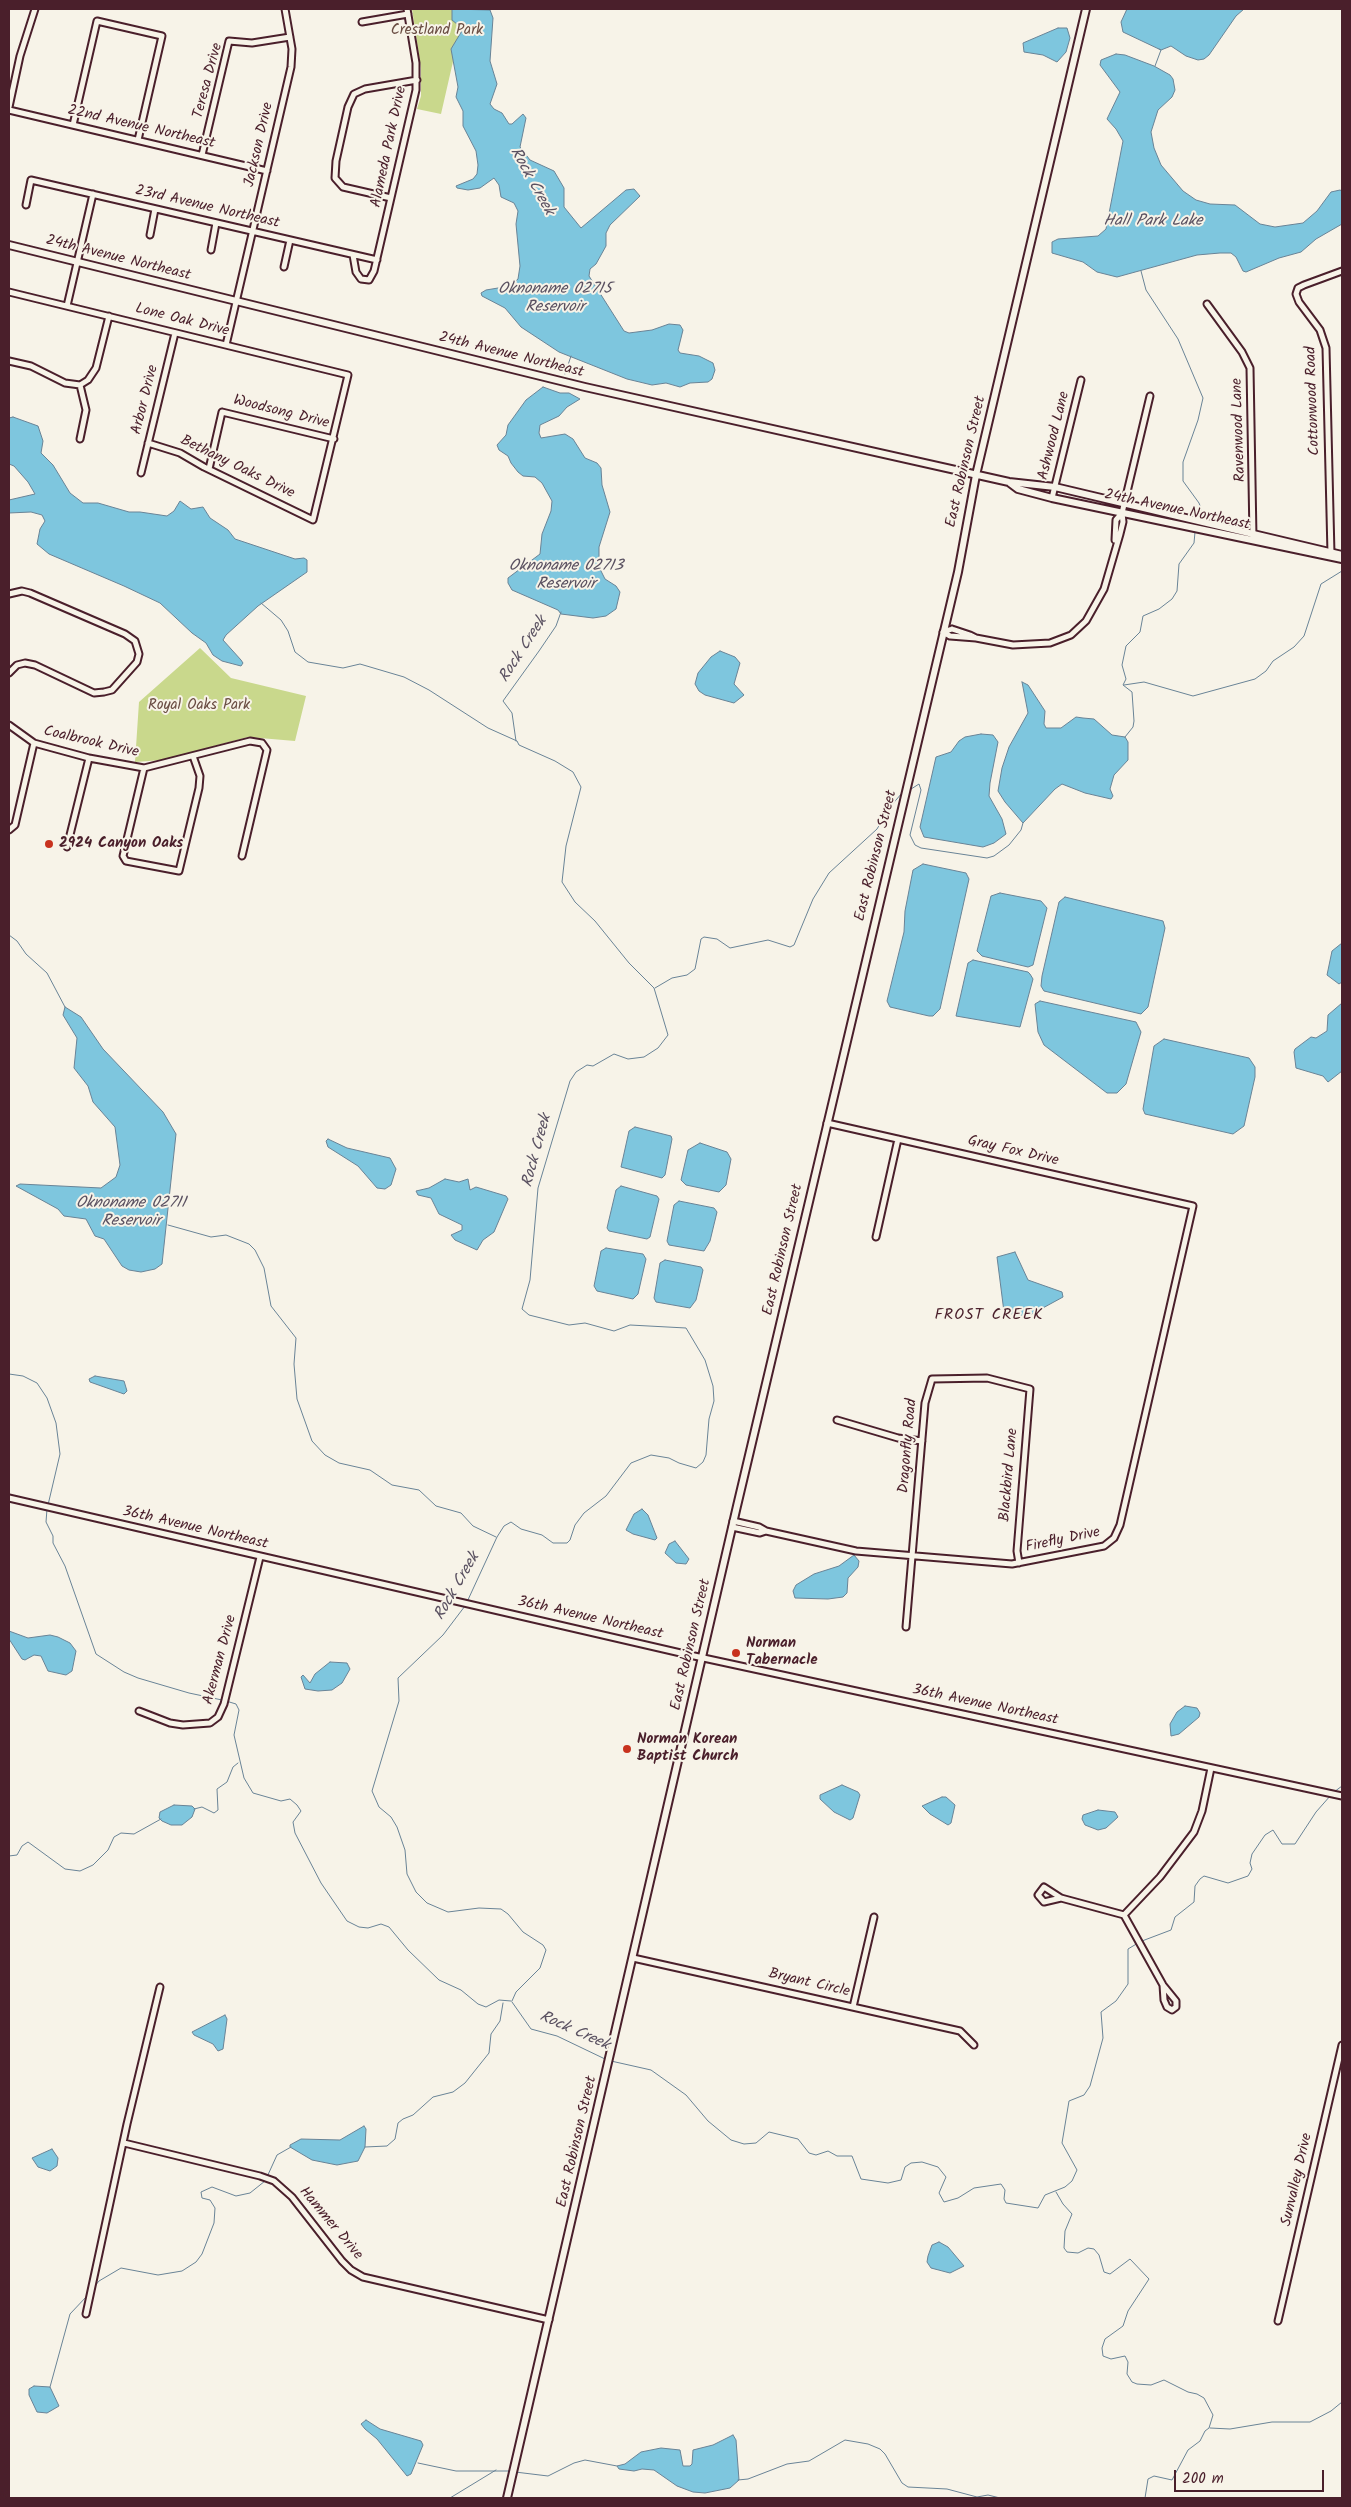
<!DOCTYPE html>
<html>
<head>
<meta charset="utf-8">
<style>
  body { margin:0 }
  #map { position:relative; width:1351px; height:2507px; overflow:hidden; background:#f7f3e8; font-family:Kalam,sans-serif }
  canvas { display:block }
  .frame { position:absolute; inset:0; border:10px solid #4a1f2b; pointer-events:none }
  .scale { position:absolute; left:1174px; top:2470px; width:150px; height:22px; box-sizing:border-box; border:2px solid #4a1f2b; border-top:0; padding-left:6px; font-size:15px; line-height:18px; white-space:nowrap; color:#4a1f2b; -webkit-text-stroke:4px #f7f3e8; paint-order:stroke }
</style>
</head>
<body>
<div id="map">
<canvas width="1351" height="2507"></canvas>
<div class="frame"></div>
<div class="scale">200 m</div>
</div>
<script>
const context = document.querySelector('canvas').getContext('2d');
context.lineJoin = 'round';
function fill(path, color) {
  context.fillStyle = color;
  context.fill(path, 'evenodd');
}
function poly(rows) {
  const path = new Path2D();
  for (const r of rows) {
    path.moveTo(r[0], r[1]);
    for (let i = 2; i < r.length; i += 2) path.lineTo(r[i], r[i + 1]);
  }
  return path;
}
function trace(path, color, width, dash) {
  context.strokeStyle = color;
  context.lineWidth = width;
  context.lineCap = dash ? 'butt' : 'round';
  context.setLineDash(dash || []);
  context.stroke(path);
}
function label(font, color, halo, rows, align = 'center') {
  context.font = font + ' Kalam,sans-serif';
  context.lineWidth = 4;
  context.setLineDash([]);
  context.textBaseline = 'middle';
  context.strokeStyle = halo;
  context.fillStyle = color;
  for (const [text, x, y, turn = 0] of rows) {
    context.save();
    context.translate(x, y);
    context.rotate((+turn || 0) * Math.PI / 180);
    context.textAlign = isNaN(turn) ? turn : align;
    if (halo) context.strokeText(text, 0, 0);
    context.fillText(text, 0, 0);
    context.restore();
  }
}
const green = poly([
  [412,9,465,9,441,114,417,109,421,96,421,68],
  [200,648,231,678,306,696,295,741,248,737,162,760,135,762,139,702]
]);
const water = poly([
  [452,9,490,10,493,18,490,61,497,84,490,104,494,109,502,113,509,124,512,124,523,114,526,118,520,147,530,160,554,171,564,188,564,207,581,228,626,190,634,189,640,196,610,225,606,233,606,246,596,264,590,269,589,276,624,331,629,333,652,330,669,324,680,325,683,330,678,350,680,353,699,356,713,363,715,370,712,379,708,382,690,383,680,387,666,383,652,385,627,379,559,352,521,327,505,308,482,296,481,293,486,290,510,286,518,279,520,266,516,224,518,211,514,203,501,197,499,185,494,178,480,188,468,190,457,188,456,186,473,179,477,174,478,165,476,151,463,126,463,111,456,97,458,87,451,49,463,29,452,20,452,9],
  [1127,9,1244,9,1236,16,1209,55,1204,59,1198,60,1186,56,1171,46,1161,50,1123,32,1121,22,1127,9],
  [1058,28,1067,28,1070,38,1066,52,1057,62,1043,55,1024,52,1023,43,1058,28],
  [1116,54,1125,55,1154,66,1170,75,1173,79,1175,90,1172,97,1158,110,1151,132,1154,148,1161,165,1183,191,1196,200,1210,204,1235,205,1260,224,1275,227,1303,223,1317,211,1331,192,1340,190,1342,191,1342,224,1316,239,1301,252,1279,258,1246,272,1243,271,1236,257,1231,253,1220,253,1197,255,1117,277,1097,272,1083,262,1052,253,1052,242,1058,239,1098,236,1106,229,1123,141,1116,129,1107,119,1120,92,1100,65,1101,60,1116,54],
  [543,387,560,393,569,393,580,399,567,407,559,416,540,425,539,433,541,438,565,434,573,439,585,458,597,463,601,468,602,485,610,512,599,547,599,567,605,579,616,586,620,592,616,609,606,616,593,618,561,614,558,610,512,590,508,583,508,578,540,554,542,534,551,511,552,501,542,483,535,477,523,476,518,472,511,463,508,456,499,450,497,445,506,435,508,425,526,400,543,387],
  [13,417,38,426,43,441,41,453,53,465,70,493,83,503,98,503,129,512,140,512,167,516,174,511,180,501,191,509,203,507,210,518,228,530,235,539,295,559,304,558,307,560,307,572,258,606,226,635,223,640,241,660,243,663,241,666,222,661,213,655,206,643,192,633,160,603,124,586,49,554,37,544,40,529,45,521,42,515,31,512,9,513,9,500,35,494,28,482,14,466,9,464,9,418,13,417],
  [720,651,735,657,740,663,734,684,744,695,734,703,705,695,699,691,695,684,698,673,711,657,720,651],
  [1022,682,1028,685,1045,711,1044,724,1046,728,1061,728,1076,717,1083,718,1094,719,1112,735,1125,737,1128,742,1128,760,1114,775,1110,789,1113,796,1111,799,1085,793,1062,784,1055,789,1023,823,1005,802,998,791,1002,768,1009,747,1028,713,1022,682],
  [981,734,993,735,998,742,990,783,989,796,1002,819,1006,834,994,843,983,847,924,837,920,827,936,757,951,752,959,741,965,737,981,734],
  [923,864,966,873,969,879,940,1009,933,1016,929,1016,890,1007,887,1001,904,932,905,911,913,870,923,864],
  [1000,893,1041,901,1047,908,1033,965,1028,967,982,956,977,951,991,896,1000,893],
  [1065,897,1163,921,1165,928,1148,1007,1141,1014,1044,991,1041,986,1042,976,1059,902,1065,897],
  [1342,943,1342,982,1339,984,1327,975,1332,951,1342,943],
  [973,960,1028,972,1030,974,1033,979,1020,1027,956,1016,968,963,973,960],
  [1040,1001,1136,1022,1141,1032,1126,1084,1117,1093,1107,1093,1044,1045,1038,1032,1035,1004,1040,1001],
  [1342,1003,1342,1071,1328,1082,1323,1076,1296,1068,1294,1052,1295,1049,1311,1037,1316,1038,1327,1031,1328,1015,1342,1003],
  [65,1007,81,1017,103,1049,163,1112,176,1134,162,1264,155,1269,141,1272,129,1270,122,1266,104,1239,95,1236,86,1219,64,1216,58,1209,16,1186,20,1184,101,1188,116,1177,120,1165,115,1127,93,1102,88,1086,74,1068,77,1038,63,1015,65,1007],
  [1164,1039,1249,1058,1255,1067,1255,1077,1244,1126,1233,1134,1145,1114,1143,1109,1154,1046,1164,1039],
  [635,1127,671,1136,672,1139,665,1175,662,1178,621,1167,629,1131,635,1127],
  [328,1139,347,1148,390,1158,396,1169,391,1185,385,1189,377,1188,358,1166,328,1147,326,1141,328,1139],
  [700,1143,727,1152,731,1159,726,1185,719,1192,686,1185,681,1180,688,1150,700,1143],
  [445,1179,459,1182,468,1179,470,1190,476,1187,506,1196,508,1199,494,1232,483,1240,477,1250,455,1240,451,1235,462,1230,462,1225,439,1214,431,1198,418,1195,416,1191,429,1188,445,1179],
  [621,1186,657,1196,659,1199,650,1237,647,1239,609,1231,607,1228,616,1190,621,1186],
  [679,1201,714,1208,717,1212,710,1241,704,1251,669,1245,667,1241,674,1205,679,1201],
  [606,1248,643,1254,646,1259,638,1294,633,1299,597,1291,594,1286,601,1251,606,1248],
  [1015,1252,1028,1280,1062,1292,1063,1297,1030,1315,1021,1316,1004,1312,997,1257,1015,1252],
  [665,1260,701,1267,703,1270,696,1300,690,1308,656,1302,654,1298,660,1263,665,1260],
  [95,1376,124,1381,127,1391,124,1394,90,1382,89,1379,95,1376],
  [642,1509,648,1515,657,1538,655,1540,633,1534,626,1530,634,1514,642,1509],
  [675,1541,689,1559,686,1564,676,1563,665,1553,669,1544,675,1541],
  [854,1555,859,1561,858,1567,848,1578,847,1593,843,1597,828,1599,795,1598,793,1591,796,1585,814,1574,839,1566,854,1555],
  [9,1631,28,1638,50,1635,58,1637,70,1643,76,1651,72,1671,66,1675,48,1671,41,1656,34,1655,25,1660,22,1659,9,1639,9,1631],
  [330,1662,347,1663,350,1669,342,1683,332,1690,318,1691,305,1689,301,1677,303,1675,310,1683,315,1674,330,1662],
  [1185,1706,1197,1708,1200,1713,1199,1717,1179,1734,1171,1736,1170,1724,1177,1712,1185,1706],
  [842,1785,858,1792,860,1795,853,1818,850,1820,834,1812,820,1799,820,1795,842,1785],
  [942,1797,946,1797,955,1805,951,1823,948,1825,930,1814,922,1806,942,1797],
  [174,1805,192,1806,195,1809,192,1817,182,1825,171,1825,162,1821,159,1818,160,1812,174,1805],
  [1098,1810,1115,1812,1118,1817,1106,1828,1098,1830,1085,1825,1082,1819,1083,1815,1098,1810],
  [225,2015,227,2019,223,2049,218,2051,213,2044,194,2035,192,2032,225,2015],
  [364,2126,366,2129,365,2147,358,2161,337,2165,312,2160,290,2147,290,2145,301,2139,340,2140,364,2126],
  [52,2149,58,2158,57,2166,50,2171,38,2167,32,2158,52,2149],
  [939,2242,948,2247,964,2266,950,2273,931,2268,927,2262,928,2256,932,2245,939,2242],
  [34,2386,50,2387,59,2406,47,2413,37,2412,29,2395,29,2389,34,2386],
  [366,2420,380,2429,421,2441,423,2445,411,2474,407,2476,377,2439,365,2429,361,2424,366,2420],
  [733,2435,736,2440,739,2480,730,2488,705,2493,693,2492,677,2486,654,2470,642,2469,634,2471,619,2469,617,2466,625,2464,641,2452,661,2448,680,2450,683,2466,690,2466,692,2464,693,2450,713,2445,733,2435]
]);
const stream = poly([
  [1155,66,1161,50,1159,49],
  [1141,271,1146,290,1178,339,1203,398,1198,420,1183,462,1183,481,1199,503,1202,511,1199,516],
  [565,374,571,356],
  [261,603,281,620,288,631,295,652,308,662,343,668,360,664,404,677,429,690,488,728,517,741,519,745,555,761,573,772,581,787,566,846,562,882,575,902,595,921,629,963,654,988,668,1035,658,1048,644,1057,628,1059,614,1054,593,1066,587,1065,576,1072,570,1081,538,1188,530,1280,522,1309,529,1315,569,1325,585,1323,614,1331,630,1325,686,1328,705,1360,713,1386,714,1401,709,1419,706,1455,703,1462,696,1468,679,1463,669,1458,651,1455,631,1463,606,1496,584,1513,575,1525,570,1540,567,1543,553,1543,542,1535,521,1529,511,1522,504,1526,497,1537,467,1602],
  [1124,685,1144,682,1193,696,1255,679,1266,671,1273,661,1294,647,1304,636,1321,584,1342,571],
  [1125,737,1133,727,1134,721,1132,692,1123,685,1126,679,1122,665,1126,646,1140,632,1143,616,1159,609,1172,599,1177,591,1179,564,1194,543,1195,532],
  [516,741,512,713,503,701,539,651,556,626,561,612],
  [908,791,919,784,921,790,910,835,915,845,921,848,987,858,994,856,1009,845,1021,830,1023,823],
  [9,935,17,941,26,954,47,973,65,1007],
  [655,988,672,978,687,975,695,969,701,939,704,937,717,939,730,948,768,940,790,947,794,945,813,899,829,873,877,829,890,807,902,793],
  [168,1225,211,1237,226,1235,249,1244,255,1250,264,1268,271,1306,296,1338,294,1364,297,1399,312,1441,325,1455,339,1463,370,1470,392,1485,419,1490,436,1506,461,1513,473,1526,496,1537],
  [9,1374,23,1376,37,1383,47,1398,56,1423,60,1454,48,1505],
  [47,1509,46,1522,53,1536,53,1543,65,1566,96,1654,124,1672,138,1678,189,1693,222,1700],
  [465,1606,443,1635,398,1678,399,1701,372,1791,379,1807,391,1817,397,1827,405,1850,407,1874,416,1892,427,1903,448,1912,479,1908,501,1909,508,1914,523,1932,543,1945,546,1950,540,1968,516,1992,512,2001],
  [226,1701,236,1704,239,1710,234,1735,244,1778,253,1793,281,1801,290,1799,297,1805,301,1811,293,1822,295,1833,321,1883,347,1921,359,1927,368,1928,381,1924,389,1927,408,1950,439,1980,461,1990,478,2004,486,2007,499,2000,511,2001],
  [1334,1792,1342,1786],
  [194,1809,202,1807,214,1813,218,1810,217,1789,227,1782,233,1767,238,1763],
  [9,1856,17,1855,22,1846,28,1842,65,1869,80,1871,93,1865,108,1850,114,1837,121,1833,134,1834,161,1819],
  [1142,1941,1171,1930,1175,1917,1194,1902,1195,1886,1200,1879,1204,1876,1228,1883,1248,1876,1252,1869,1250,1863,1252,1854,1265,1835,1273,1830,1282,1844,1295,1844,1316,1812,1331,1795],
  [512,2002,531,2029,557,2036,605,2059],
  [611,2061,651,2070,686,2095,708,2121,731,2140,744,2144,756,2143,769,2132,798,2139,809,2153,816,2155,828,2151,837,2156,852,2156,861,2179,888,2183,901,2180,905,2167,911,2163,922,2162,938,2167,946,2177,939,2193,944,2202,958,2198,974,2188,1001,2184,1005,2190,1004,2199,1006,2203,1038,2208,1045,2195,1065,2187,1072,2181,1077,2170,1062,2143,1069,2101,1084,2095,1090,2086,1103,2038,1101,2012,1116,2001,1128,1984,1128,1949,1138,1943],
  [365,2147,387,2146,395,2139,398,2123,403,2119,413,2115,433,2097,453,2092,465,2083,489,2053,491,2034,500,2021,503,2003],
  [267,2177,277,2155,291,2147],
  [1056,2192,1063,2204,1072,2214,1065,2231,1064,2248,1067,2252,1078,2253,1088,2248,1094,2249,1099,2255,1104,2272,1110,2274,1130,2259,1149,2279,1128,2311,1123,2326,1105,2339,1102,2348,1103,2356,1111,2359,1125,2356,1128,2362,1127,2374,1132,2382,1137,2384,1151,2385,1164,2380,1188,2392,1197,2394,1204,2398,1213,2415,1209,2428,1205,2431,1200,2441,1188,2450,1172,2480,1154,2476,1148,2479,1145,2498],
  [94,2287,99,2281,121,2268,158,2275,182,2271,196,2262,202,2254,214,2223,215,2208,210,2200,202,2198,201,2192,212,2187,236,2196,250,2193,265,2181],
  [50,2387,70,2314,87,2296],
  [1210,2428,1230,2429,1272,2422,1310,2422,1331,2411,1342,2402],
  [418,2463,456,2471,511,2471],
  [515,2472,548,2476,574,2463,585,2460,617,2466],
  [738,2480,748,2479,787,2464,809,2461,845,2440,868,2444,880,2449,885,2454,902,2483,908,2487,947,2489,977,2497,988,2495,1000,2498],
  [450,2498,496,2470]
]);
const minor = poly([
  [362,22,408,14],
  [9,107,20,56,35,9],
  [9,110,267,171],
  [73,125,97,21,162,36,138,140],
  [202,155,229,41,252,43,290,37],
  [391,198,343,187,335,178,336,161,348,107,354,94,365,89,417,80],
  [26,205,31,180,377,260],
  [150,235,155,209],
  [211,250,216,223],
  [353,255,356,272,361,279,369,280,374,271,416,90,416,63,407,9],
  [284,267,290,240],
  [9,292,348,375,313,520,204,467,180,453,148,443],
  [1207,304,1242,352,1250,368,1253,537],
  [67,306,93,194],
  [226,345,291,67,292,49,285,9],
  [9,361,31,366,65,383,80,385,88,380,96,368,109,316],
  [80,439,86,410,80,385],
  [209,469,222,412,334,439],
  [141,473,175,333],
  [1052,498,1081,380],
  [1115,540,1116,520,1122,513],
  [1331,554,1326,348,1320,330,1299,302,1296,294,1298,288,1304,285,1342,271],
  [9,594,22,591,30,593,125,634,135,641,139,654,137,662,112,690,104,692,94,693,35,665,25,663,17,665,9,673],
  [952,629,970,635,976,638,950,636,943,632,952,629],
  [976,638,1013,645,1050,643,1071,635,1086,621,1104,589,1120,534,1123,522,1122,513,1150,396],
  [9,725,34,743,89,758,144,768,250,741,262,743,267,750,242,856],
  [144,768,123,856,126,861,179,871,199,788,200,776,193,756],
  [9,830,15,825,34,743],
  [67,847,89,758],
  [876,1237,898,1139],
  [837,1420,898,1438,922,1441],
  [9,1498,685,1654,1342,1796],
  [733,1521,759,1527,766,1531],
  [732,1527,760,1533,766,1531,856,1551,1012,1564,1104,1546,1114,1538,1120,1525,1193,1206,827,1123],
  [906,1627,925,1403,932,1379,987,1378,1030,1389,1017,1551,1019,1563],
  [139,1711,170,1723,183,1725,210,1723,218,1717,224,1704,260,1557],
  [1061,1898,1044,1902,1038,1895,1044,1887,1061,1898,1124,1915,1163,1985,1176,2001,1176,2007,1172,2010,1167,2007,1164,2000,1163,1985],
  [1124,1915,1160,1877,1194,1832,1202,1811,1211,1768],
  [633,1958,960,2031,974,2045],
  [853,2007,874,1917],
  [124,2143,260,2176,274,2181,292,2197,342,2261,351,2270,363,2277,549,2320],
  [86,2314,127,2124,160,1987],
  [1278,2321,1342,2045]
]);
const tertiary = poly([
  [9,245,585,387,1009,482,1055,487,1342,555],
  [1010,483,1018,489,1052,498,1342,559],
  [507,2498,737,1506,958,572,976,475,1086,9]
]);
const markers = [
  [49,844,5,"#c8321e"],
  [736,1653,5,"#c8321e"],
  [627,1749,5,"#c8321e"]
];
const parkNames = [
  ["Crestland Park",437,31],
  ["Royal Oaks Park",199,706]
];
const streetNames = [
  ["Teresa Drive",209,81,-75],
  ["22nd Avenue Northeast",141,128,13],
  ["Jackson Drive",260,145,-77],
  ["Alameda Park Drive",390,147,-78],
  ["23rd Avenue Northeast",207,208,13],
  ["24th Avenue Northeast",118,259,14],
  ["Lone Oak Drive",182,321,14],
  ["24th Avenue Northeast",511,356,14],
  ["Arbor Drive",146,400,-76],
  ["Cottonwood Road",1314,401,-92],
  ["Woodsong Drive",281,413,14],
  ["Ravenwood Lane",1240,430,-92],
  ["Ashwood Lane",1055,436,-76],
  ["East Robinson Street",967,462,-77],
  ["Bethany Oaks Drive",237,468,26],
  ["24th Avenue Northeast",1177,511,12],
  ["Coalbrook Drive",91,743,13],
  ["East Robinson Street",877,856,-76],
  ["Gray Fox Drive",1013,1152,13],
  ["East Robinson Street",784,1250,-77],
  ["Dragonfly Road",909,1446,-85],
  ["Blackbird Lane",1010,1475,-85],
  ["36th Avenue Northeast",195,1529,13],
  ["Firefly Drive",1063,1541,-12],
  ["36th Avenue Northeast",590,1619,13],
  ["East Robinson Street",692,1645,-77],
  ["Akerman Drive",221,1660,-75],
  ["36th Avenue Northeast",985,1706,12],
  ["Bryant Circle",809,1984,13],
  ["East Robinson Street",578,2142,-77],
  ["Sunvalley Drive",1298,2180,-77],
  ["Hammer Drive",330,2224,50]
];
const poiNames = [
  ["2924 Canyon Oaks",59,844],
  ["Norman",746,1644],
  ["Tabernacle",746,1661],
  ["Norman Korean",637,1740],
  ["Baptist Church",637,1757]
];
const waterNames = [
  ["Rock Creek",531,182,61],
  ["Hall Park Lake",1153,222],
  ["Oknoname 02715",555,290],
  ["Reservoir",555,308],
  ["Oknoname 02713",566,567],
  ["Reservoir",566,585],
  ["Rock Creek",524,650,-57],
  ["Rock Creek",538,1151,-75],
  ["Oknoname 02711",131,1204],
  ["Reservoir",131,1222],
  ["Rock Creek",458,1587,-60],
  ["Rock Creek",574,2032,24]
];
const neighbourhoodNames = [
  ["FROST CREEK",989,1316]
];
fill(green, '#c9d88c');
fill(water, '#7ec6de');
trace(water, '#698396', 1);
trace(stream, '#698396', 1);
trace(minor, '#4a1f2b', 9);
trace(tertiary, '#4a1f2b', 10);
trace(minor, '#f7f3e8', 5);
trace(tertiary, '#f7f3e8', 6);
for (const [x, y, r, color] of markers) {
  const dot = new Path2D();
  dot.arc(x, y, r, 0, 2 * Math.PI);
  context.fillStyle = color;
  context.fill(dot);
  trace(dot, '#f7f3e8', 2);
}
label('15px', '#6a4d43', '#f7f3e8', parkNames);
label('15px', '#4a1f2b', '#f7f3e8', streetNames);
label('bold 15px', '#4a1f2b', '#f7f3e8', poiNames, 'left');
label('italic 16px', '#5a5161', '#f7f3e8', waterNames);
context.letterSpacing = '1px';
label('16px', '#4a1f2b', '#f7f3e8', neighbourhoodNames);
context.letterSpacing = '0px';
</script>
</body>
</html>
